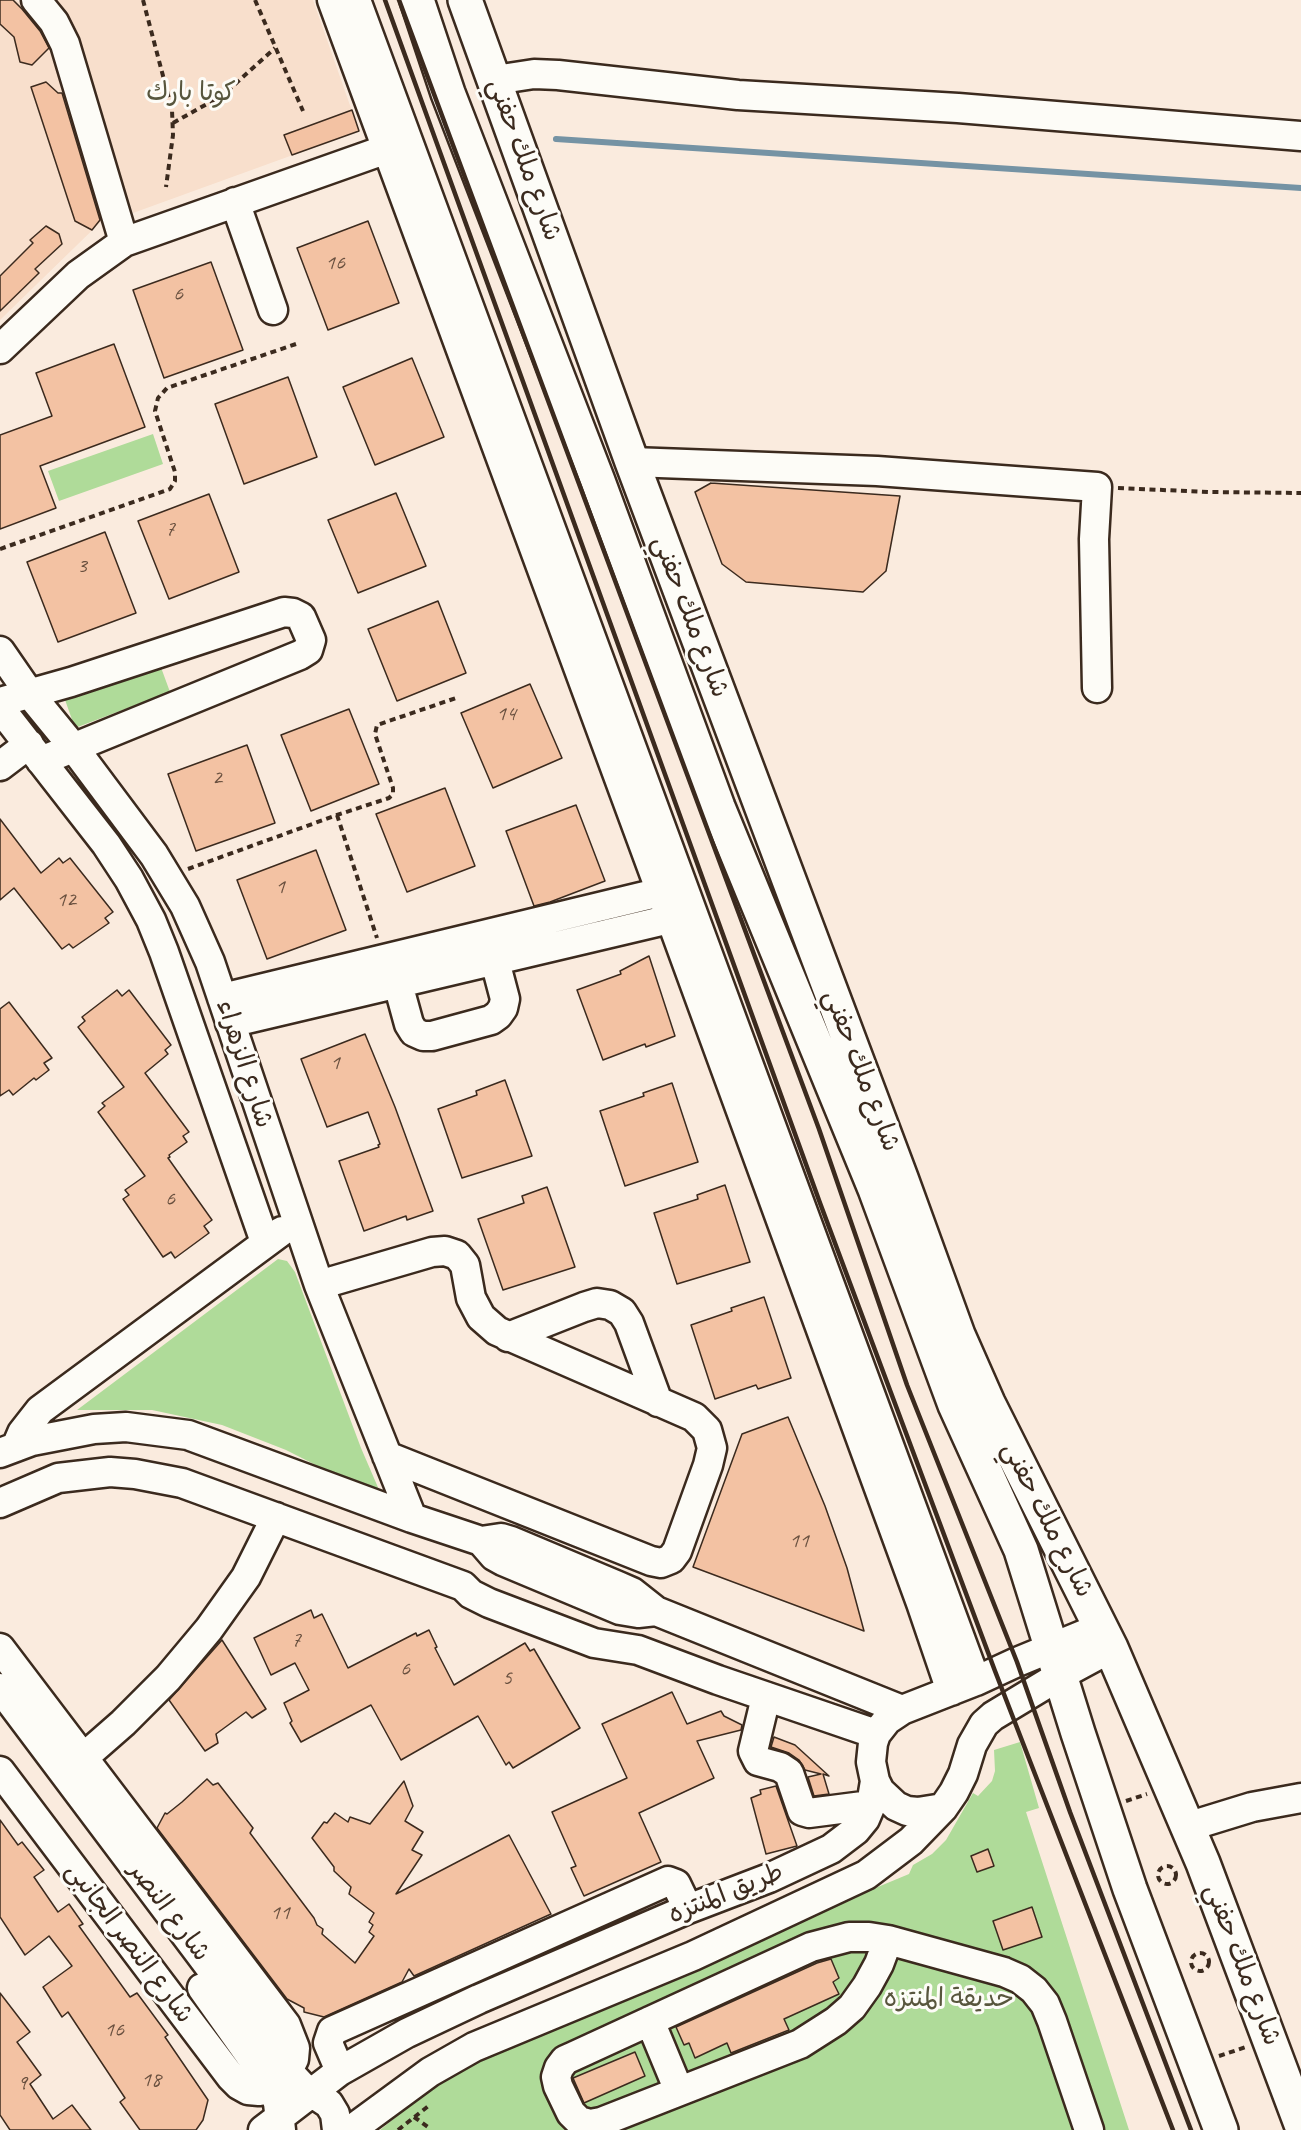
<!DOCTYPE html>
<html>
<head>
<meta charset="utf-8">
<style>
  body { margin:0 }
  canvas { display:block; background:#faebde }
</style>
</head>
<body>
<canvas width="1301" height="2130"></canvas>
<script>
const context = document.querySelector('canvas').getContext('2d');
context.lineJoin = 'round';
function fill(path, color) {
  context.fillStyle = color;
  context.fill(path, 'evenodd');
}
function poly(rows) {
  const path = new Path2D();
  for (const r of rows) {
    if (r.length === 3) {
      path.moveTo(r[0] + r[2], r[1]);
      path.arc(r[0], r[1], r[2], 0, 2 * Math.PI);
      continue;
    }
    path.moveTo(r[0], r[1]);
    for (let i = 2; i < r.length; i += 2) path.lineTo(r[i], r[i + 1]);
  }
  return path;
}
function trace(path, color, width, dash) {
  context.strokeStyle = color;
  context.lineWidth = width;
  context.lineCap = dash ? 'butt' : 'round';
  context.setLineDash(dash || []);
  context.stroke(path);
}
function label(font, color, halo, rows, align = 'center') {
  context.font = font + ' Caveat,"Playpen Sans Arabic",sans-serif';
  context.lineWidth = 6;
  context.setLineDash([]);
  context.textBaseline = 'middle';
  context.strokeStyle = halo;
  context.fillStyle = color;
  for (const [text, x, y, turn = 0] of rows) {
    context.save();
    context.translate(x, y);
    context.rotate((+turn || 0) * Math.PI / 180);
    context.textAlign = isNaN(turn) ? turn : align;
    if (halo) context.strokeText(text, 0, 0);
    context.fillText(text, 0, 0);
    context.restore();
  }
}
const built = poly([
  [0,0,16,0,54,31,111,212,0,320],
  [55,0,313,0,359,131,133,213,74,37,63,11]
]);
const green = poly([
  [153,434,163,464,59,501,48,471],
  [159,662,170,692,75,728,64,697],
  [278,1259,287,1261,295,1272,361,1448,383,1499,286,1450,222,1425,152,1410,77,1410],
  [1020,1742,1039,1808,1026,1812,1129,2130,380,2130,455,2068,746,1942,909,1874,913,1865,932,1854,946,1840,973,1793,978,1796,992,1781,995,1771,994,1750]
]);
const stream = poly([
  [556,139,1301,188]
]);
const building = poly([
  [0,0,13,0,22,9,40,31,49,48,32,65,20,62,14,37,0,24,0,0],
  [46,82,58,93,62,93,100,220,92,230,75,221,31,87,46,82],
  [352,110,359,131,292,155,284,135,352,110],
  [368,221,399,303,328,330,297,248,368,221],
  [46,226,59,234,62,244,35,269,39,273,0,311,0,276,33,243,30,240,46,226],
  [211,262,243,350,164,378,133,290,211,262],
  [114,344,145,427,40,466,56,508,0,529,0,435,52,416,36,373,114,344],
  [412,358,444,437,375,465,343,387,412,358],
  [288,377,317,457,244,484,215,404,288,377],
  [711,483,900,496,886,571,863,592,746,582,722,564,695,492,711,483],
  [396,493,426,566,358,593,328,520,396,493],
  [209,494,239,572,169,599,138,521,209,494],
  [105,532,136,613,58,642,27,562,105,532],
  [438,601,466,673,397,701,368,629,438,601],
  [530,684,562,758,493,788,461,713,530,684],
  [349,709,379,784,311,811,281,735,349,709],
  [247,745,275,823,196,851,168,774,247,745],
  [445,788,475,866,407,892,376,814,445,788],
  [576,805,605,881,550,902,534,906,506,831,576,805],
  [0,819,41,873,59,858,63,863,70,858,113,912,105,918,109,923,73,948,69,944,62,949,14,888,0,900,0,819],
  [316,850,346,930,267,959,237,880,316,850],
  [649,956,675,1036,646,1047,645,1044,603,1060,577,990,621,974,620,971,649,956],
  [117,990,122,996,129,990,171,1045,165,1050,168,1054,145,1073,189,1132,183,1136,187,1142,169,1155,170,1157,168,1158,212,1220,204,1226,209,1233,175,1258,171,1252,163,1257,123,1199,129,1195,125,1190,145,1176,98,1112,105,1106,102,1103,124,1087,78,1027,85,1021,82,1017,117,990],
  [9,1002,52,1058,44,1063,49,1070,36,1080,34,1078,13,1095,9,1090,0,1096,0,1009,9,1002],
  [365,1034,395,1107,433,1211,407,1220,406,1216,364,1231,339,1161,379,1147,378,1145,380,1144,368,1112,327,1127,301,1059,365,1034],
  [505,1080,532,1156,462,1178,438,1109,477,1095,476,1091,505,1080],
  [672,1083,698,1162,625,1186,600,1111,644,1096,643,1093,672,1083],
  [725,1185,750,1262,677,1284,654,1213,698,1199,697,1195,725,1185],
  [547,1187,575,1267,503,1290,478,1219,524,1203,522,1196,547,1187],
  [764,1297,791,1378,758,1389,756,1385,715,1399,691,1325,732,1311,731,1308,764,1297],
  [788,1417,825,1506,847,1568,864,1631,693,1567,742,1434,788,1417],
  [311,1610,314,1618,322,1614,348,1668,416,1633,417,1636,429,1630,437,1647,435,1648,454,1685,525,1643,530,1651,534,1649,580,1728,513,1768,509,1762,506,1765,478,1716,401,1760,371,1705,301,1742,290,1723,292,1721,284,1703,309,1690,295,1663,271,1675,254,1638,311,1610],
  [222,1640,266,1709,252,1718,246,1712,216,1734,218,1743,205,1751,169,1700,222,1640],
  [672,1692,687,1724,721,1711,724,1716,742,1725,741,1730,697,1741,714,1778,639,1813,661,1862,584,1896,571,1868,576,1866,552,1812,627,1778,602,1724,672,1692],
  [774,1737,795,1745,829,1776,823,1774,829,1794,814,1796,808,1777,821,1774,805,1770,799,1760,789,1753,771,1747,774,1737],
  [207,1779,213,1785,218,1783,253,1828,250,1833,314,1918,317,1925,323,1929,322,1934,355,1963,374,1936,369,1932,373,1925,369,1922,374,1913,349,1894,351,1887,334,1871,334,1867,312,1838,324,1822,327,1823,335,1813,348,1822,350,1817,370,1824,404,1781,413,1806,405,1821,423,1832,412,1850,422,1855,396,1894,509,1835,551,1914,414,1976,409,1969,402,1982,324,2017,304,2012,304,2008,287,1999,157,1828,165,1813,167,1814,182,1802,207,1779],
  [776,1786,797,1846,766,1854,751,1798,761,1794,760,1790,776,1786],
  [0,1820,18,1845,22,1842,44,1870,34,1877,58,1912,69,1904,83,1924,79,1926,130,1997,137,1993,168,2035,165,2037,208,2100,203,2120,196,2130,140,2130,120,2102,125,2098,68,2012,62,2017,43,1987,72,1966,49,1936,25,1955,0,1917,0,1820],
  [988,1849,994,1866,977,1872,971,1856,988,1849],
  [1032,1907,1042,1937,1003,1950,993,1921,1032,1907],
  [831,1959,839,1978,833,1982,839,1994,784,2019,789,2030,731,2053,727,2043,695,2058,689,2043,684,2045,676,2027,817,1963,831,1959],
  [0,1993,30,2032,17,2042,41,2075,30,2084,53,2119,72,2105,91,2130,10,2130,0,2115,0,1993],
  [635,2052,645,2076,584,2103,573,2078,635,2052]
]);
const path = poly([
  [143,0,172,110,173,135,166,187],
  [255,0,303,111],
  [173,123,223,95,275,48],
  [1118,488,1208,492,1301,493],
  [0,549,170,489,175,481,175,472,155,411,158,398,167,388,296,344],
  [337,815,377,938],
  [188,869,337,815,389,798,393,794,393,788,375,734,377,725,456,698],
  [1126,1801,1147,1794],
  [1167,1875,9],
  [1200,1962,9],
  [1219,2056,1246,2047],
  [414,2117,428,2127,429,2130],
  [398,2130,431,2104]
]);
const minor = poly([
  [36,0,54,22,65,44,124,242],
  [332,0,661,892,921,1603,951,1691],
  [356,0,976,1681],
  [495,80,534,74,558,75,738,95,958,108,1301,136],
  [235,202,273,310],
  [0,349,78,275,124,242,387,149],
  [632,462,877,471,1097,487,1094,539,1097,688],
  [0,651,29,693,74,748,154,855,185,906,210,962,319,1285,412,1518],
  [0,702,71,682,284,612,293,613,301,617,311,640,308,650,300,655,41,761],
  [0,708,106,844,129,879,151,920,164,952,265,1242],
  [0,766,29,744],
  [398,984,409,1024,414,1032,423,1036,432,1036,491,1020,498,1015,503,1008,505,999,495,961],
  [222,998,661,892],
  [230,1023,670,919],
  [319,1285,432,1252,445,1251,457,1255,465,1265,471,1298,481,1317,497,1331,694,1417,707,1430,712,1448,708,1465,677,1551,671,1559,661,1563,651,1561,387,1456],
  [508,1337,584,1307,597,1303,610,1305,622,1312,629,1323,658,1402],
  [16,1447,22,1433,40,1410,282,1231],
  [0,1453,32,1441,94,1429,126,1427,188,1435,412,1518,481,1541,501,1538,511,1541,618,1586,632,1592,656,1611,902,1710],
  [0,1503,58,1478,110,1472,135,1474,182,1483,463,1586,471,1594,489,1603,594,1643,638,1650,718,1680,876,1734],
  [481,1541,494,1556,503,1561,620,1610,638,1613,656,1611],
  [0,1648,286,2025,295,2048,294,2059,288,2071],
  [0,1688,288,2071,302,2086,329,2104,335,2114,337,2130],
  [766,1697,753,1751,758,1761,780,1767,789,1773,802,1811,809,1813,871,1805],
  [83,1758,123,1723,168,1678,209,1629,246,1577,276,1517],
  [0,1771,231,2077,239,2085,248,2090,259,2091,273,2088],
  [875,1781,880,1791,896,1806,907,1811,918,1812,943,1808],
  [1187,1827,1252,1807,1301,1798],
  [888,1940,879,1964,867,1986,852,2007,836,2021,800,2044,601,2122,590,2124,579,2121,571,2113,558,2086,556,2077,559,2068,565,2060,574,2056,811,1947,849,1937,869,1937,888,1940,1004,1972,1020,1979,1034,1990,1045,2004,1052,2021,1089,2130],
  [202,1988,273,2088,278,2103,281,2130],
  [650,2021,679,2091],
  [340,2071,328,2043,332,2031,668,1881,676,1884,688,1909],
  [263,2130,340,2071,407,2033,479,1999,688,1909,769,1878,831,1849,856,1830,865,1819,871,1805,875,1781,871,1762,873,1743,876,1734,887,1720,902,1710,976,1681,1017,1662,1102,1627],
  [351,2130,430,2072,474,2047,693,1956,866,1875,911,1841,943,1808,954,1792,963,1774,972,1745,984,1724,993,1716,1061,1675,1111,1648]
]);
const highway = poly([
  [417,0,448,93,598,481,718,807,875,1189,955,1405,1021,1550,1078,1733,1130,1889,1221,2130],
  [465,0,632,462,901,1178,958,1335,988,1403,1111,1648,1203,1863,1301,2124]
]);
const rail = poly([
  [385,0,820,1203,995,1671,1173,2130],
  [399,0,819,1129,907,1385,1017,1662,1070,1812,1191,2130]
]);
const numberNames = [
  ["16",335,263],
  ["6",178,294],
  ["7",170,529],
  ["3",82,566],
  ["14",506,714],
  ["2",217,778],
  ["1",280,887],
  ["12",66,900],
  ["1",335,1063],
  ["6",170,1199],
  ["11",799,1541],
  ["7",296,1640],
  ["6",405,1669],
  ["5",507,1678],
  ["11",280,1913],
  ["16",114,2030],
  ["18",151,2080],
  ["9",22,2083]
];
const parkNames = [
  ["كوتا بارك",191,93],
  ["حديقة المنتزه",949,1999]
];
const streetNames = [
  ["شارع ملك حفني",524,160,70],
  ["شارع ملك حفني",690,617,69],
  ["شارع الزهراء",244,1064,72],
  ["شارع ملك حفني",861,1071,69],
  ["شارع ملك حفني",1047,1520,63],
  ["طريق المنتزه",726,1894,-22],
  ["شارع النصر",169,1912,53],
  ["شارع النصر الجانبى",129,1943,53],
  ["شارع ملك حفني",1242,1965,69]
];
fill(built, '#f8dfcc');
fill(green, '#afdb99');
trace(stream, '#7593a4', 6);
fill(building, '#f3c2a3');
trace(building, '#3b2a1e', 1.5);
trace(minor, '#3b2a1e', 33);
trace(highway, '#3b2a1e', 38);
trace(path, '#3b2a1e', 4, [6, 4.5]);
trace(minor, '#fdfcf7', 28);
trace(highway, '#fdfcf7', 33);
trace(rail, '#3b2a1e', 4.5);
label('22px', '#69503f', null, numberNames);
label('26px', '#58563d', '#fdfcf7', parkNames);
label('26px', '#3b2a1e', '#fdfcf7', streetNames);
</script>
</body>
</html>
